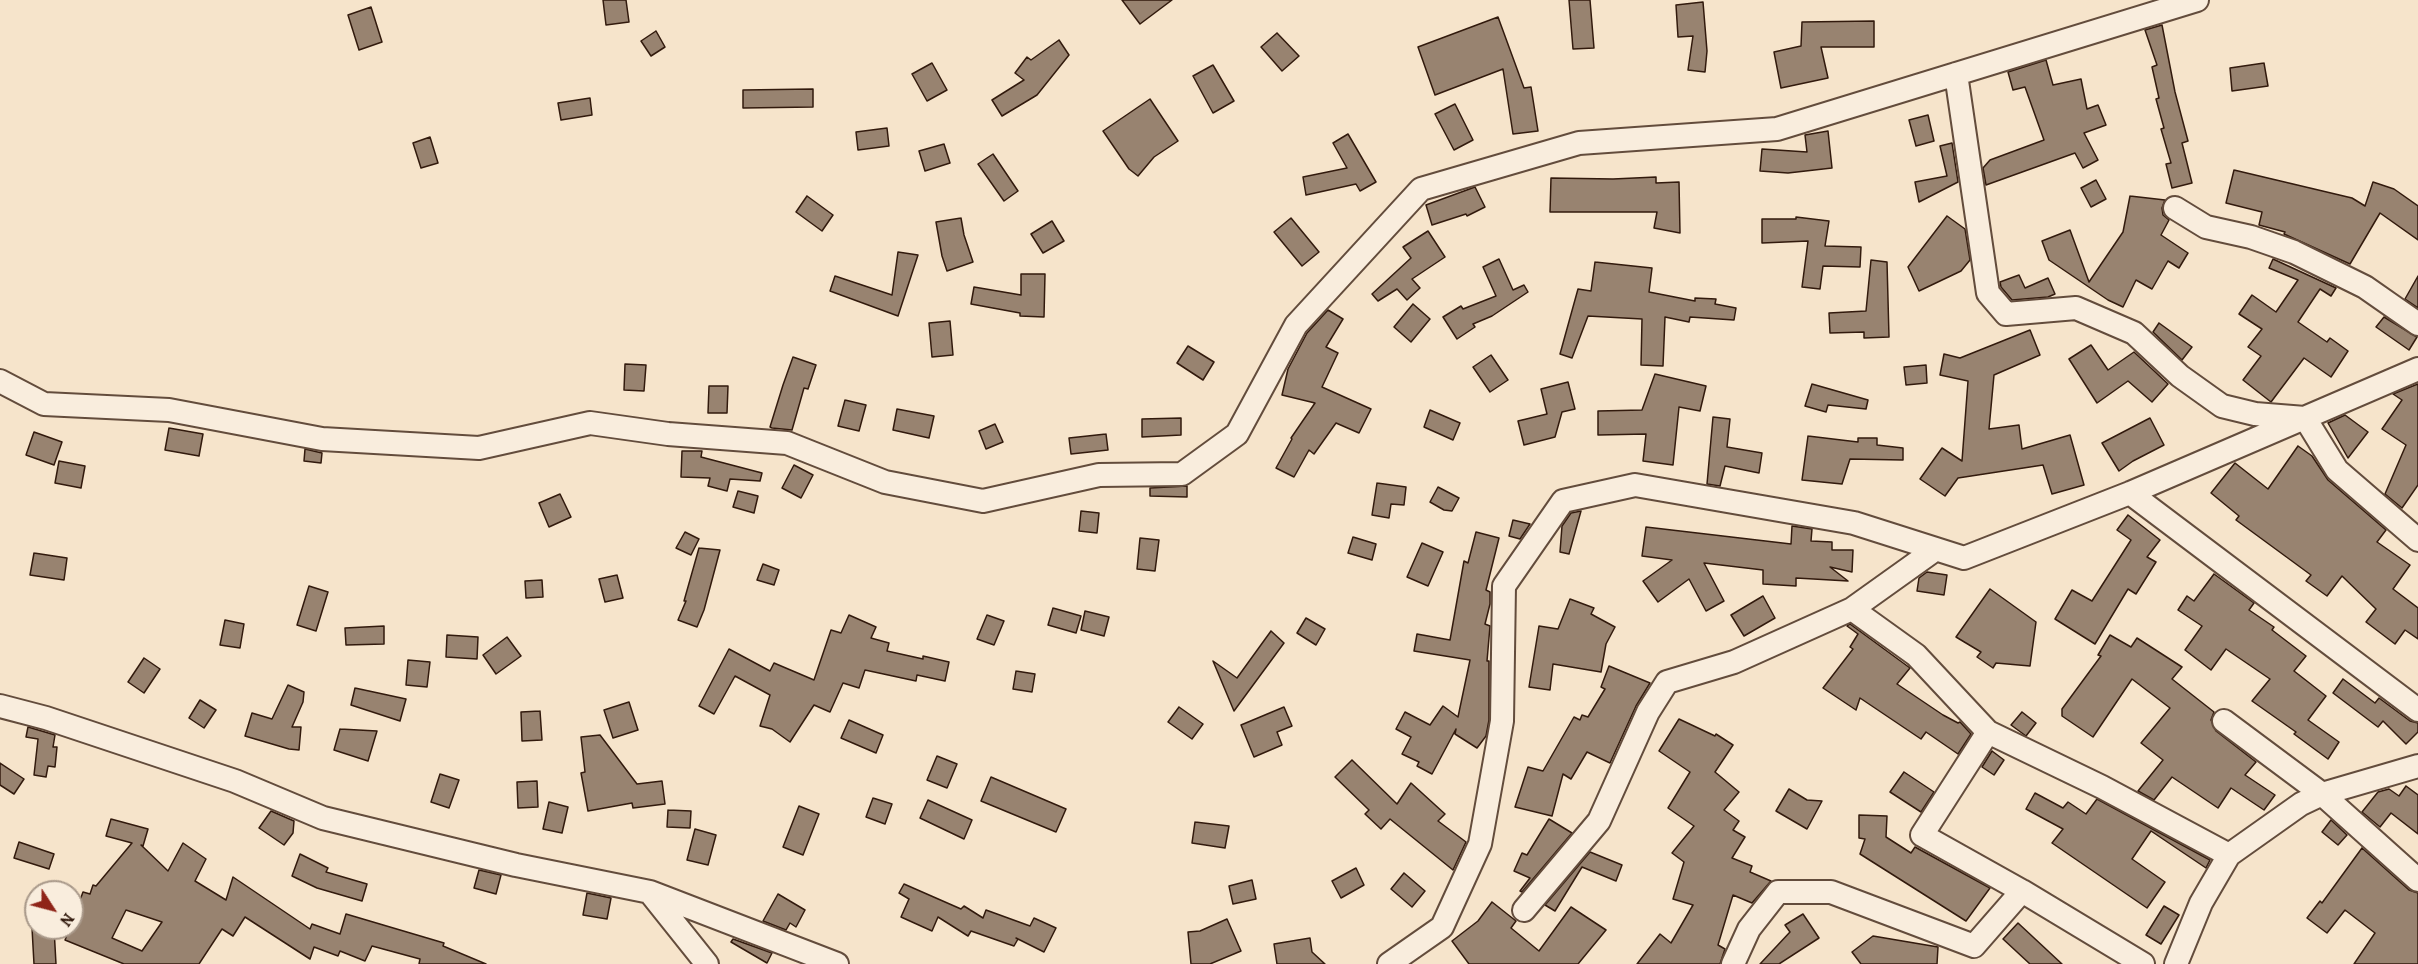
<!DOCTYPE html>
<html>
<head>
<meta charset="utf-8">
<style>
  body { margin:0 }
  #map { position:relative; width:2418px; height:964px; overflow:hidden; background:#f6e4cb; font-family:Alegreya,serif }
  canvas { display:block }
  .north { position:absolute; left:24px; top:880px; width:60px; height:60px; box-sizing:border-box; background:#f9eddd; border:2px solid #a9998a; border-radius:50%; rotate:126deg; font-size:16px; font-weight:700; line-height:24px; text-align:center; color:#321a0d }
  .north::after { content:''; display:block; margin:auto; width:21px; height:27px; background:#8f2418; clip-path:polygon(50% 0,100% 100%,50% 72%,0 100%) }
</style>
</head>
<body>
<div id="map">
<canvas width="2418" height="964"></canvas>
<div class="north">N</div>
</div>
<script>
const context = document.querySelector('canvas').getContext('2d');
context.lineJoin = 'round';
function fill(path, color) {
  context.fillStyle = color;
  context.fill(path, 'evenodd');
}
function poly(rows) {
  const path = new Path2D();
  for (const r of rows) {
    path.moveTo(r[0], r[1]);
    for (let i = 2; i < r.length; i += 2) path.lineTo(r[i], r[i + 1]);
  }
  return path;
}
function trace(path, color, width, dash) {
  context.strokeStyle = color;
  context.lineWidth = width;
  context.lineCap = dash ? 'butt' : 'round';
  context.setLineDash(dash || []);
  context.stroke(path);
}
const building = poly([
  [603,0,626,0,629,22,606,25,603,0],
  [1122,0,1172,0,1140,24,1122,0],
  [1569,0,1590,0,1594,48,1573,49,1569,0],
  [1703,2,1707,51,1705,72,1688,70,1693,36,1678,37,1676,5,1703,2],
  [371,7,382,42,359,50,348,15,371,7],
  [1498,17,1524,88,1531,87,1538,131,1513,134,1503,69,1435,95,1418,47,1498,17],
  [1874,21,1874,47,1821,47,1828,78,1781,88,1774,52,1801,46,1802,22,1874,21],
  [2162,25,2175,92,2188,141,2182,143,2192,183,2172,188,2166,164,2171,163,2161,129,2164,128,2156,99,2159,98,2152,67,2157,65,2145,30,2162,25],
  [656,31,665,47,651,56,641,41,656,31],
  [1277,33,1299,56,1282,71,1261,47,1277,33],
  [1059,40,1069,55,1037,95,1002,116,992,100,1024,80,1015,73,1027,57,1031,60,1059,40],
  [2046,60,2053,85,2081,79,2087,109,2098,105,2106,125,2084,133,2098,160,2083,168,2075,153,1986,185,1983,168,1990,160,2044,140,2025,87,2013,90,2008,72,2046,60],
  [932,63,947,90,927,101,912,74,932,63],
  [2264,63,2268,86,2232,91,2230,68,2264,63],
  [1213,65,1234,101,1213,113,1193,76,1213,65],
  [813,89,813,107,743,108,743,90,813,89],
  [590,98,592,115,561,120,558,103,590,98],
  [1150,99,1178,141,1154,157,1138,176,1129,169,1103,131,1150,99],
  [1455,104,1473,140,1454,150,1435,114,1455,104],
  [1928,115,1934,141,1916,146,1909,120,1928,115],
  [887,128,889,146,858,150,856,132,887,128],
  [1828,131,1832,168,1788,173,1760,171,1762,149,1807,152,1805,135,1828,131],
  [1348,134,1376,182,1360,191,1356,184,1306,195,1303,177,1347,168,1333,143,1348,134],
  [430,137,438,163,421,168,413,143,430,137],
  [1952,143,1958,182,1919,202,1915,182,1947,176,1940,146,1952,143],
  [944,144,950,163,925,171,919,151,944,144],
  [993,154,1018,191,1004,201,978,164,993,154],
  [2234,170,2352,198,2365,206,2373,182,2394,189,2418,206,2418,240,2380,213,2350,264,2284,234,2285,232,2259,225,2262,212,2226,203,2234,170],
  [1656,177,1656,183,1679,182,1680,233,1654,228,1657,212,1550,212,1551,178,1613,179,1656,177],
  [2096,180,2106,199,2091,207,2081,188,2096,180],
  [1475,187,1485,207,1467,216,1466,214,1432,225,1426,205,1475,187],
  [807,196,833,215,822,231,796,212,807,196],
  [2130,196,2165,200,2162,208,2163,215,2169,220,2161,235,2188,253,2179,268,2168,261,2152,289,2136,280,2123,307,2108,300,2049,260,2042,241,2070,230,2089,282,2123,232,2130,196],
  [1947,216,1965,229,1970,260,1961,271,1919,291,1908,267,1947,216],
  [1796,217,1829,221,1825,246,1861,247,1860,267,1823,266,1820,289,1802,287,1808,241,1762,243,1762,219,1796,219,1796,217],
  [961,218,964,235,973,262,947,271,942,256,936,222,961,218],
  [1291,218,1319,252,1302,266,1274,232,1291,218],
  [1052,221,1064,241,1043,253,1031,234,1052,221],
  [1428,231,1445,257,1412,279,1420,288,1407,300,1397,289,1378,301,1372,294,1411,258,1403,247,1428,231],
  [898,252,918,255,898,316,830,291,835,276,892,295,898,252],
  [1499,259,1513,290,1524,285,1528,292,1492,316,1473,324,1475,327,1457,339,1443,317,1461,306,1463,309,1496,296,1483,267,1499,259],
  [2273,259,2336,288,2331,296,2320,289,2298,322,2327,342,2330,338,2348,351,2331,377,2304,358,2271,402,2243,380,2261,356,2248,347,2262,329,2239,314,2252,295,2276,312,2298,280,2269,268,2273,259],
  [1871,260,1887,262,1889,337,1864,338,1864,332,1830,333,1829,313,1866,311,1871,260],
  [1595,262,1652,268,1649,292,1695,301,1695,298,1716,299,1715,304,1736,308,1734,320,1690,317,1689,322,1665,317,1663,366,1641,365,1642,319,1588,316,1572,358,1560,354,1578,289,1591,291,1595,262],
  [1021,274,1045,274,1044,317,1020,316,1020,313,971,304,974,287,1021,295,1021,274],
  [2019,275,2025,288,2048,278,2055,294,2048,297,2012,300,2001,287,2000,282,2019,275],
  [2418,276,2418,308,2405,299,2418,276],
  [1413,304,1430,319,1411,342,1394,327,1413,304],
  [1328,310,1343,319,1326,347,1338,353,1322,387,1371,409,1359,433,1336,423,1314,454,1309,450,1294,477,1276,468,1292,439,1291,438,1315,403,1282,395,1288,369,1307,333,1328,310],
  [2384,317,2417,337,2409,350,2376,327,2384,317],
  [950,321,953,355,932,357,929,323,950,321],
  [2159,323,2192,347,2182,360,2153,332,2159,323],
  [2030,330,2040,355,1994,375,1989,429,2019,425,2022,449,2070,435,2084,485,2052,494,2043,465,1958,478,1945,496,1920,479,1942,448,1962,461,1968,381,1940,375,1944,354,1960,358,2030,330],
  [2091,345,2108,370,2134,352,2168,384,2152,402,2128,381,2097,403,2069,359,2091,345],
  [1188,346,1214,362,1203,380,1177,363,1188,346],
  [1491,355,1508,380,1490,392,1473,367,1491,355],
  [793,357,816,365,808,389,804,388,792,430,772,428,770,427,783,385,793,357],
  [625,364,646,365,644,391,624,390,625,364],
  [1926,365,1927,383,1906,385,1904,367,1926,365],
  [1655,374,1706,386,1700,411,1679,407,1673,465,1643,461,1646,434,1598,435,1598,411,1642,410,1655,374],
  [1568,382,1575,409,1562,412,1555,437,1524,445,1518,421,1547,414,1541,389,1568,382],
  [1812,384,1868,400,1866,409,1828,405,1826,412,1805,406,1812,384],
  [2418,384,2418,485,2402,508,2385,494,2406,445,2382,429,2402,400,2393,394,2418,384],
  [709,386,728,386,727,413,708,413,709,386],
  [845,400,866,405,859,431,838,426,845,400],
  [897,409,934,416,929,438,893,430,897,409],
  [1430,410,1460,423,1453,440,1424,427,1430,410],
  [2345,415,2368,432,2348,458,2328,423,2345,415],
  [1713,417,1730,419,1727,447,1762,453,1759,473,1725,466,1720,486,1707,484,1713,417],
  [1181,418,1181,435,1142,437,1142,419,1181,418],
  [2150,418,2164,445,2133,461,2119,471,2102,443,2150,418],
  [995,424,1003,442,986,449,979,431,995,424],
  [169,428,203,434,199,456,165,450,169,428],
  [34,432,62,442,54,465,26,455,34,432],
  [1106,434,1108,450,1071,454,1069,438,1106,434],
  [1808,436,1858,442,1858,438,1877,438,1877,445,1903,448,1903,460,1850,459,1842,484,1802,480,1808,436],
  [2298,446,2312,456,2328,480,2386,530,2377,542,2410,565,2393,589,2418,608,2418,639,2405,630,2395,644,2366,622,2376,609,2342,576,2327,596,2306,581,2311,575,2236,520,2239,516,2211,493,2235,463,2268,489,2298,446],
  [305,449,322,453,321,463,304,461,305,449],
  [682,451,702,451,701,457,762,473,760,481,730,479,727,491,708,486,710,478,681,477,682,451],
  [59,461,85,466,81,488,55,483,59,461],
  [794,465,813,475,801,498,782,488,794,465],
  [1377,483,1406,487,1404,505,1391,504,1389,518,1372,515,1377,483],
  [1187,486,1187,497,1150,496,1150,488,1187,486],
  [1438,487,1459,498,1452,511,1444,510,1430,502,1438,487],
  [738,491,758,496,754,513,733,507,738,491],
  [560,494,571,517,549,527,539,503,560,494],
  [1081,511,1099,513,1097,533,1079,531,1081,511],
  [1581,511,1569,554,1560,552,1562,526,1571,513,1581,511],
  [2128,515,2160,540,2147,557,2156,562,2136,594,2128,589,2095,644,2055,619,2072,590,2092,601,2131,540,2117,530,2128,515],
  [1513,520,1530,524,1520,539,1509,536,1513,520],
  [1792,526,1812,529,1811,541,1832,542,1832,550,1853,550,1852,572,1830,567,1848,581,1796,578,1796,586,1763,584,1763,570,1704,563,1724,601,1706,611,1689,579,1658,602,1643,581,1672,560,1642,556,1646,527,1791,544,1792,526],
  [685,532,699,539,691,555,676,548,685,532],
  [1476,532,1499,538,1486,590,1490,592,1490,604,1485,624,1490,626,1487,661,1489,661,1489,720,1486,736,1477,748,1455,734,1456,729,1432,774,1417,766,1419,762,1402,754,1411,737,1396,729,1405,712,1430,725,1443,706,1458,717,1470,660,1414,651,1417,634,1450,640,1464,561,1468,563,1476,532],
  [1353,537,1376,544,1372,560,1348,553,1353,537],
  [1140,538,1159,540,1155,571,1137,569,1140,538],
  [1422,543,1443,552,1428,586,1407,577,1422,543],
  [699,548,720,550,704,610,697,627,678,620,686,601,684,601,699,548],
  [34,553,67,558,64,580,30,575,34,553],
  [763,564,779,570,774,585,757,580,763,564],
  [1927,572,1947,575,1944,595,1917,591,1919,578,1927,572],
  [2214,574,2254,603,2249,610,2274,627,2272,630,2306,656,2294,671,2326,696,2308,720,2339,742,2328,759,2294,734,2296,732,2252,701,2270,679,2226,649,2211,670,2185,650,2202,626,2178,610,2187,596,2194,601,2214,574],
  [617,575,623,598,605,602,599,579,617,575],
  [542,580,543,597,526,598,525,581,542,580],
  [309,586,328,592,316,631,297,625,309,586],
  [1990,589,2036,622,2030,666,1996,663,1993,668,1977,657,1981,652,1956,637,1990,589],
  [1763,596,1775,618,1744,636,1731,615,1763,596],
  [1570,599,1594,608,1591,614,1615,627,1606,644,1601,672,1553,664,1550,690,1529,687,1539,626,1558,629,1570,599],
  [1053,608,1081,616,1076,633,1048,625,1053,608],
  [1085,611,1109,617,1104,636,1081,630,1085,611],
  [849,615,876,627,871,638,889,643,887,651,923,659,923,656,949,662,945,681,917,675,916,681,865,670,859,688,843,683,830,712,814,705,790,742,772,729,760,726,770,695,735,676,714,714,699,706,729,649,770,671,774,663,814,680,831,630,841,633,849,615],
  [987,615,1004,621,994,645,977,639,987,615],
  [1306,618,1325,629,1316,645,1297,633,1306,618],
  [225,620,244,624,240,648,220,645,225,620],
  [1850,624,1910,668,1897,684,1943,715,1958,723,1960,722,1971,734,1958,754,1926,732,1921,739,1860,698,1856,710,1823,688,1853,649,1850,647,1858,634,1847,626,1850,624],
  [384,626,384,644,346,645,345,628,384,626],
  [1271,631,1284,643,1234,711,1213,661,1237,678,1271,631],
  [447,635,478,637,477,659,446,657,447,635],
  [2110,635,2131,647,2137,638,2182,667,2172,679,2214,712,2211,720,2216,731,2256,762,2245,775,2275,795,2264,810,2231,788,2218,808,2172,777,2154,800,2138,791,2163,760,2141,743,2170,708,2132,679,2093,737,2062,716,2062,709,2101,656,2098,655,2110,635],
  [507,637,521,656,496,674,483,655,507,637],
  [144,658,160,669,144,693,128,682,144,658],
  [408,660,430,662,427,687,406,685,408,660],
  [1609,666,1650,683,1636,706,1610,763,1587,752,1571,779,1563,774,1552,816,1515,807,1528,767,1543,771,1574,717,1580,720,1582,715,1588,717,1605,689,1601,687,1609,666],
  [1016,671,1035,674,1032,692,1013,689,1016,671],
  [2343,679,2375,703,2379,698,2410,721,2418,723,2418,732,2406,744,2383,721,2378,727,2333,693,2343,679],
  [288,685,304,692,303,702,292,727,301,727,299,750,289,749,245,736,252,713,272,719,288,685],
  [355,688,406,699,400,721,351,705,355,688],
  [200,700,216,710,204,728,189,718,200,700],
  [629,702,638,730,613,738,604,710,629,702],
  [1179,707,1203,724,1192,739,1168,722,1179,707],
  [1284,707,1292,726,1277,732,1282,745,1254,757,1241,725,1284,707],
  [540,711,542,740,522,741,521,712,540,711],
  [2022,712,2036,723,2026,736,2011,725,2022,712],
  [1679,719,1715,736,1716,734,1733,745,1715,772,1739,792,1724,810,1739,821,1733,830,1745,837,1732,858,1752,866,1750,872,1771,881,1752,903,1733,895,1718,945,1725,949,1720,964,1637,964,1660,934,1671,943,1693,905,1673,899,1684,862,1672,853,1694,826,1668,808,1690,772,1659,751,1679,719],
  [849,720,883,735,876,753,841,738,849,720],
  [28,727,55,735,53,747,57,747,55,767,48,766,46,777,34,775,38,739,26,737,28,727],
  [340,729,377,731,368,761,334,750,340,729],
  [600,735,637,784,662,781,665,804,633,808,632,803,588,811,581,773,585,772,581,737,600,735],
  [1992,751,2004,760,1994,775,1982,767,1992,751],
  [937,756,957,764,947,788,927,780,937,756],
  [1352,760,1397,804,1411,783,1445,814,1438,821,1466,842,1453,870,1390,819,1381,829,1365,814,1369,810,1335,777,1352,760],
  [0,763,24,779,14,794,0,785,0,763],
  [1904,772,1934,792,1921,812,1890,792,1904,772],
  [440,774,459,780,449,808,431,802,440,774],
  [991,777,1066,809,1056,832,981,801,991,777],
  [537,781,538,807,518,808,517,782,537,781],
  [2406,786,2418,795,2418,834,2391,813,2380,827,2362,812,2378,792,2389,789,2399,796,2406,786],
  [1789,789,1807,800,1822,801,1807,829,1776,811,1789,789],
  [2035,793,2063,808,2068,802,2086,814,2097,799,2210,860,2206,868,2151,831,2132,859,2165,882,2147,908,2052,843,2063,829,2026,809,2035,793],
  [873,798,892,804,885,824,866,817,873,798],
  [928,800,972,820,964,839,920,818,928,800],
  [549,802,568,807,562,833,543,829,549,802],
  [799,806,819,814,803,855,783,847,799,806],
  [668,810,691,811,690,828,667,827,668,810],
  [271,811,294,821,293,833,284,845,259,828,271,811],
  [1859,815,1887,816,1886,837,1911,853,1915,847,1990,888,1966,921,1860,854,1865,839,1859,838,1859,815],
  [111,819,148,829,143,846,141,845,168,871,183,843,206,859,195,881,226,900,233,877,310,929,312,924,340,934,346,914,444,943,443,946,486,964,419,964,420,959,372,946,365,961,340,951,338,956,314,947,310,959,245,917,233,936,222,929,199,964,124,964,65,940,70,928,72,928,72,922,83,892,90,894,93,885,96,886,132,843,106,836,111,819],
  [126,910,162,922,142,951,112,938,126,910],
  [1549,819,1572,833,1522,892,1520,891,1530,878,1514,871,1522,853,1527,855,1549,819],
  [2331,820,2347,835,2338,845,2322,832,2331,820],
  [1195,822,1229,826,1225,848,1192,843,1195,822],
  [695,829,716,835,708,865,687,860,695,829],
  [19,842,54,854,49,869,14,858,19,842],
  [2362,848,2409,890,2418,893,2418,964,2354,964,2375,933,2345,910,2327,933,2307,918,2320,901,2322,903,2362,848],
  [1590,852,1622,865,1616,881,1582,867,1555,911,1545,905,1590,852],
  [300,854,328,868,326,872,367,884,362,901,317,888,292,876,300,854],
  [1356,868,1364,885,1341,898,1332,881,1356,868],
  [479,870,501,875,496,894,474,888,479,870],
  [1404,873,1425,891,1412,907,1391,889,1404,873],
  [1252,880,1256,899,1233,904,1229,886,1252,880],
  [904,884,961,909,964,906,983,918,986,910,1030,926,1034,918,1056,928,1044,952,1016,938,1018,939,1014,946,971,931,968,936,938,917,932,931,901,917,909,899,899,893,904,884],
  [587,893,611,898,607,919,583,915,587,893],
  [778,894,805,910,796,927,790,923,786,930,763,921,778,894],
  [1492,902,1516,921,1511,928,1539,951,1571,907,1606,930,1578,964,1469,964,1452,941,1478,921,1492,902],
  [2164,906,2179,915,2161,944,2146,935,2164,906],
  [1803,914,1819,938,1779,964,1760,964,1790,932,1785,925,1803,914],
  [1227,919,1241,951,1210,964,1191,964,1188,932,1200,931,1227,919],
  [2018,923,2062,964,2030,964,2003,939,2018,923],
  [32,928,54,928,56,964,34,964,32,928],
  [1873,936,1938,947,1937,964,1861,964,1852,952,1873,936],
  [1310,938,1312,952,1325,964,1277,964,1274,944,1310,938],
  [733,939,772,953,767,963,731,942,733,939]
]);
const street = poly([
  [1956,74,1988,293,2006,314,2076,308,2134,333,2180,376,2222,406,2255,414,2305,418,2337,470,2418,540],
  [2175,208,2206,227,2251,237,2294,252,2365,287,2418,324],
  [0,381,44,404,169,410,322,439,479,448,590,423,668,434,787,443,885,482,983,501,1099,475,1182,474,1237,434,1296,325,1421,189,1579,143,1777,129,2197,0],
  [2130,493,2418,710],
  [1852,609,1916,655,1988,732,1922,835,2022,891],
  [0,706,46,718,235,781,323,818,516,865,650,892,837,964],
  [2224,721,2322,794,2418,880],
  [1988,732,2102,787,2229,855],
  [651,894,707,964],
  [1524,910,1599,821,1648,712,1667,682,1734,662,1852,609,1936,549],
  [1389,964,1442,927,1480,844,1502,721,1504,586,1563,501,1635,485,1854,523,1964,558,2130,493,2418,369],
  [1733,964,1749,929,1778,892,1831,892,1974,946,2022,891,2143,964],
  [2176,964,2201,903,2229,855,2301,804,2322,794,2418,766]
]);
fill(building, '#988370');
trace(building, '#321a0d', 1.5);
trace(street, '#634c3c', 26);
trace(street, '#f9eddd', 22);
</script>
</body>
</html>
